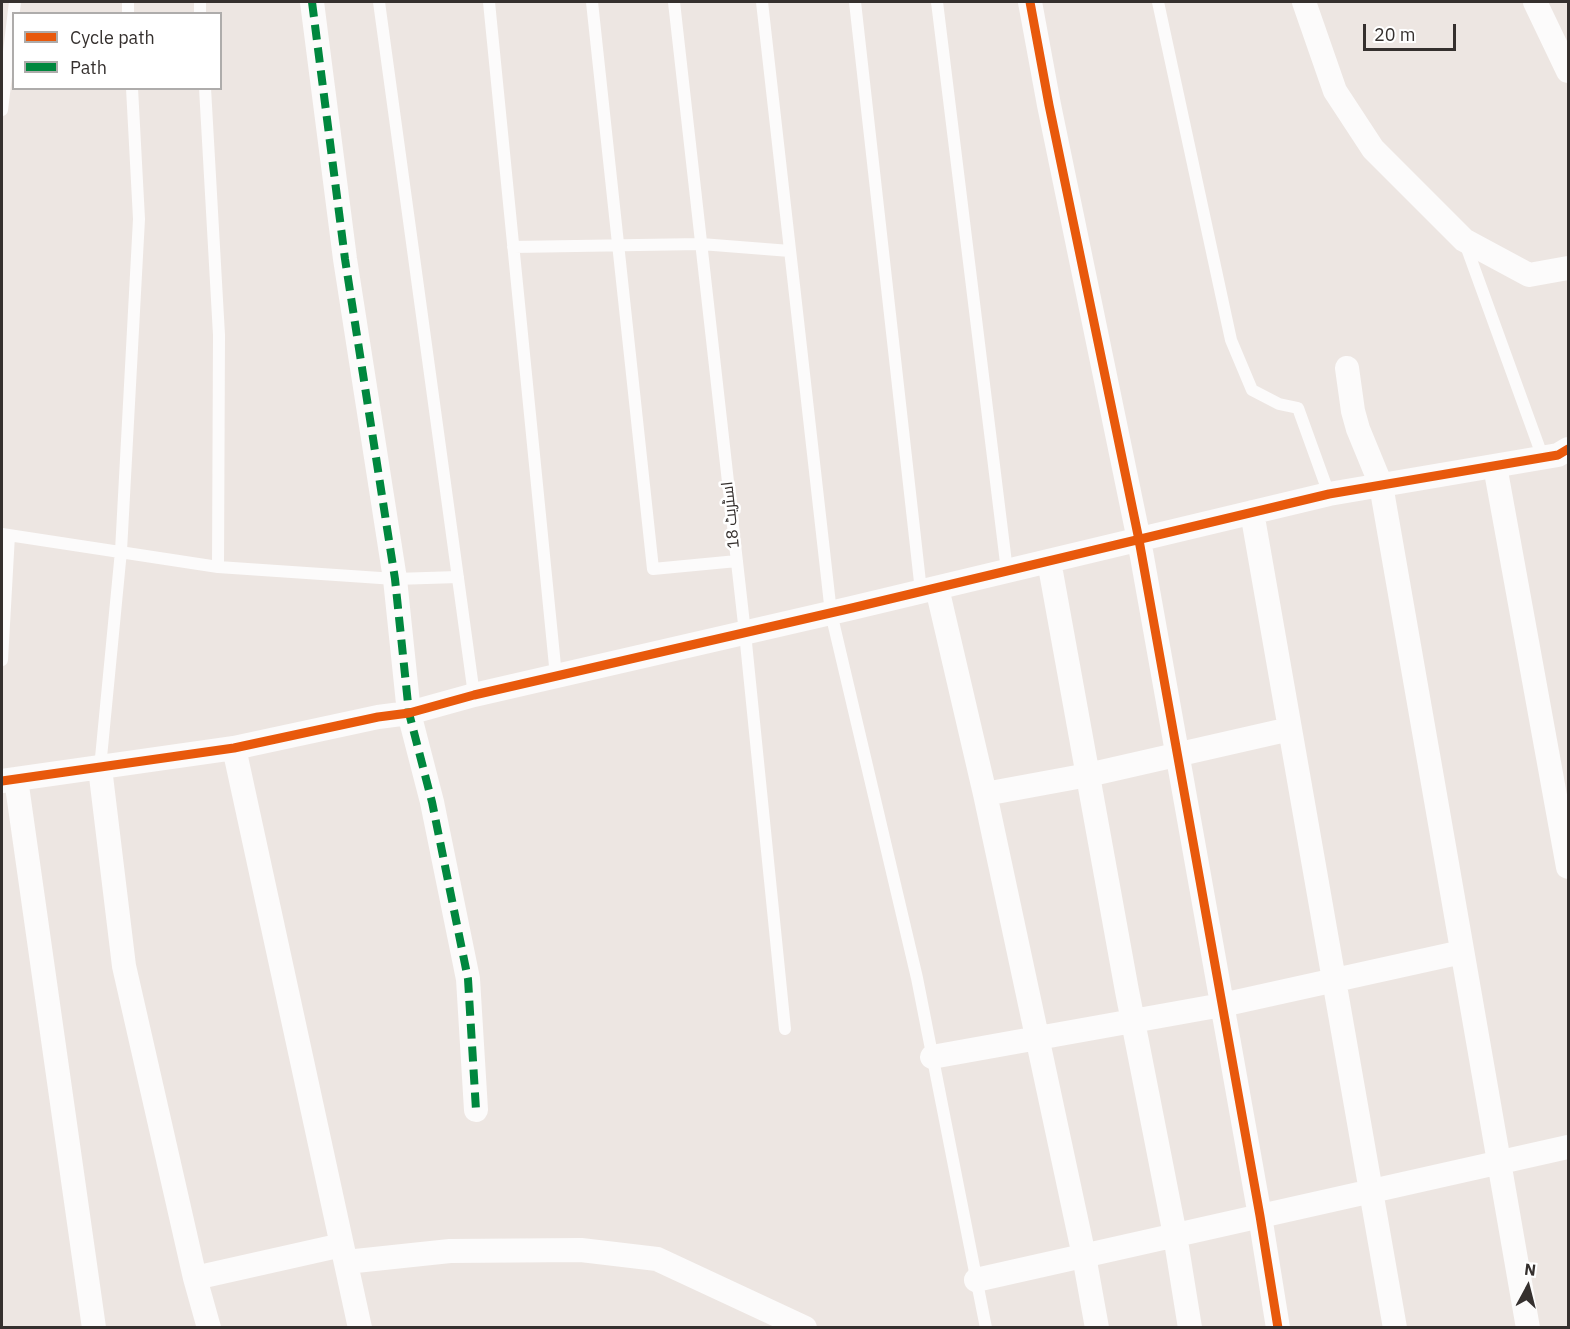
<!DOCTYPE html>
<html>
<head>
<meta charset="utf-8">
<style>
  body { margin:0 }
  #map { position:relative; width:1570px; height:1329px; overflow:hidden; background:#ede6e2; font-family:"IBM Plex Sans",sans-serif }
  canvas { display:block }
  .frame { position:absolute; inset:0; border:3px solid #35302e; pointer-events:none }
  .legend { position:absolute; left:12px; top:12px; width:210px; height:78px; box-sizing:border-box; background:#fff; border:2px solid #aeacab; margin:0; padding:8px 10px; list-style:none; font-size:18px; color:#35302e }
  .legend li { display:flex; align-items:center; gap:12px; height:30px }
  .legend b { width:30px; border:2px solid #aeacab }
  .north { position:absolute; left:1498px; top:1257px; width:60px; height:60px; -webkit-text-stroke:4px #fff; paint-order:stroke; rotate:7deg; font-size:16px; font-weight:700; line-height:24px; text-align:center; color:#35302e }
  .north::after { content:''; display:block; margin:auto; width:21px; height:27px; background:#35302e; clip-path:polygon(50% 0,100% 100%,50% 72%,0 100%) }
  .scale { position:absolute; left:1363px; top:24px; width:93px; height:27px; box-sizing:border-box; border:3px solid #35302e; border-top:0; padding-left:8px; font-size:18px; line-height:21px; white-space:nowrap; color:#35302e; -webkit-text-stroke:4px #fff; paint-order:stroke }
</style>
</head>
<body>
<div id="map">
<canvas width="1570" height="1329"></canvas>
<div class="frame"></div>
<ul class="legend">
<li><b style="height:8px;background:#e8590c"></b>Cycle path</li>
<li><b style="height:8px;background:#00873e"></b>Path</li>
</ul>
<div class="north">N</div>
<div class="scale">20 m</div>
</div>
<script>
const context = document.querySelector('canvas').getContext('2d');
context.lineJoin = 'round';
function poly(rows) {
  const path = new Path2D();
  for (const r of rows) {
    path.moveTo(r[0], r[1]);
    for (let i = 2; i < r.length; i += 2) path.lineTo(r[i], r[i + 1]);
  }
  return path;
}
function trace(path, color, width, dash) {
  context.strokeStyle = color;
  context.lineWidth = width;
  context.lineCap = dash ? 'butt' : 'round';
  context.setLineDash(dash || []);
  context.stroke(path);
}
function label(font, color, halo, rows, align = 'center') {
  context.font = font + ' "IBM Plex Sans",Cairo,sans-serif';
  context.lineWidth = 5;
  context.setLineDash([]);
  context.textBaseline = 'middle';
  context.strokeStyle = halo;
  context.fillStyle = color;
  for (const [text, x, y, turn = 0] of rows) {
    context.save();
    context.translate(x, y);
    context.rotate((+turn || 0) * Math.PI / 180);
    context.textAlign = isNaN(turn) ? turn : align;
    if (halo) context.strokeText(text, 0, 0);
    context.fillText(text, 0, 0);
    context.restore();
  }
}
const lane = poly([
  [128,2,128,14],
  [200,2,200,14],
  [379,2,474,695],
  [489,2,556,676],
  [592,2,653,569,737,561],
  [674,2,745,633,785,1029],
  [762,2,831,613,917,978,986,1328],
  [855,2,921,591],
  [937,2,1007,571],
  [1158,2,1231,340,1252,390,1279,404,1298,408,1329,494],
  [205,88,219,335,218,567],
  [2,110,15,2],
  [1465,243,1543,458],
  [513,247,701,244,790,251],
  [2,534,218,567,395,579,458,577],
  [2,660,9,535],
  [100,768,121,551,139,219,132,88]
]);
const street = poly([
  [312,2,345,259,395,579,409,713,432,802,468,979,476,1110],
  [1030,2,1049,105,1139,540,1260,1216,1278,1328],
  [1304,2,1335,91,1373,149,1464,240,1529,275,1568,268],
  [1535,2,1568,71],
  [1347,368,1353,411,1358,429,1381,485,1528,1328],
  [1495,466,1568,867],
  [1252,512,1395,1328],
  [1049,561,1127,991,1175,1235,1190,1328],
  [937,588,985,794,1084,1256,1097,1328],
  [234,748,360,1328],
  [100,768,124,966,195,1278,209,1328],
  [16,779,94,1328],
  [2,781,234,748,378,717,409,713,474,695,852,608,1329,494,1558,455,1568,449],
  [985,794,1088,775,1290,729],
  [932,1057,1222,1005,1462,952],
  [346,1262,450,1251,581,1250,657,1259,805,1328],
  [195,1278,342,1245],
  [976,1280,1568,1147]
]);
const quiet = poly([
  [312,2,345,259,395,579,409,713,432,802,468,979,476,1110]
]);
const cycleway = poly([
  [1030,2,1049,105,1139,540,1260,1216,1278,1328],
  [2,781,234,748,378,717,409,713,474,695,852,608,1329,494,1558,455,1568,449]
]);
const streetNames = [
  ["اسٹریٹ 18",731,515,-96]
];
trace(lane, '#fcfbfb', 12);
trace(street, '#fcfbfb', 24);
trace(quiet, '#00873e', 8, [15, 8]);
trace(cycleway, '#e8590c', 9);
label('16px', '#35302e', '#fff', streetNames);
</script>
</body>
</html>
